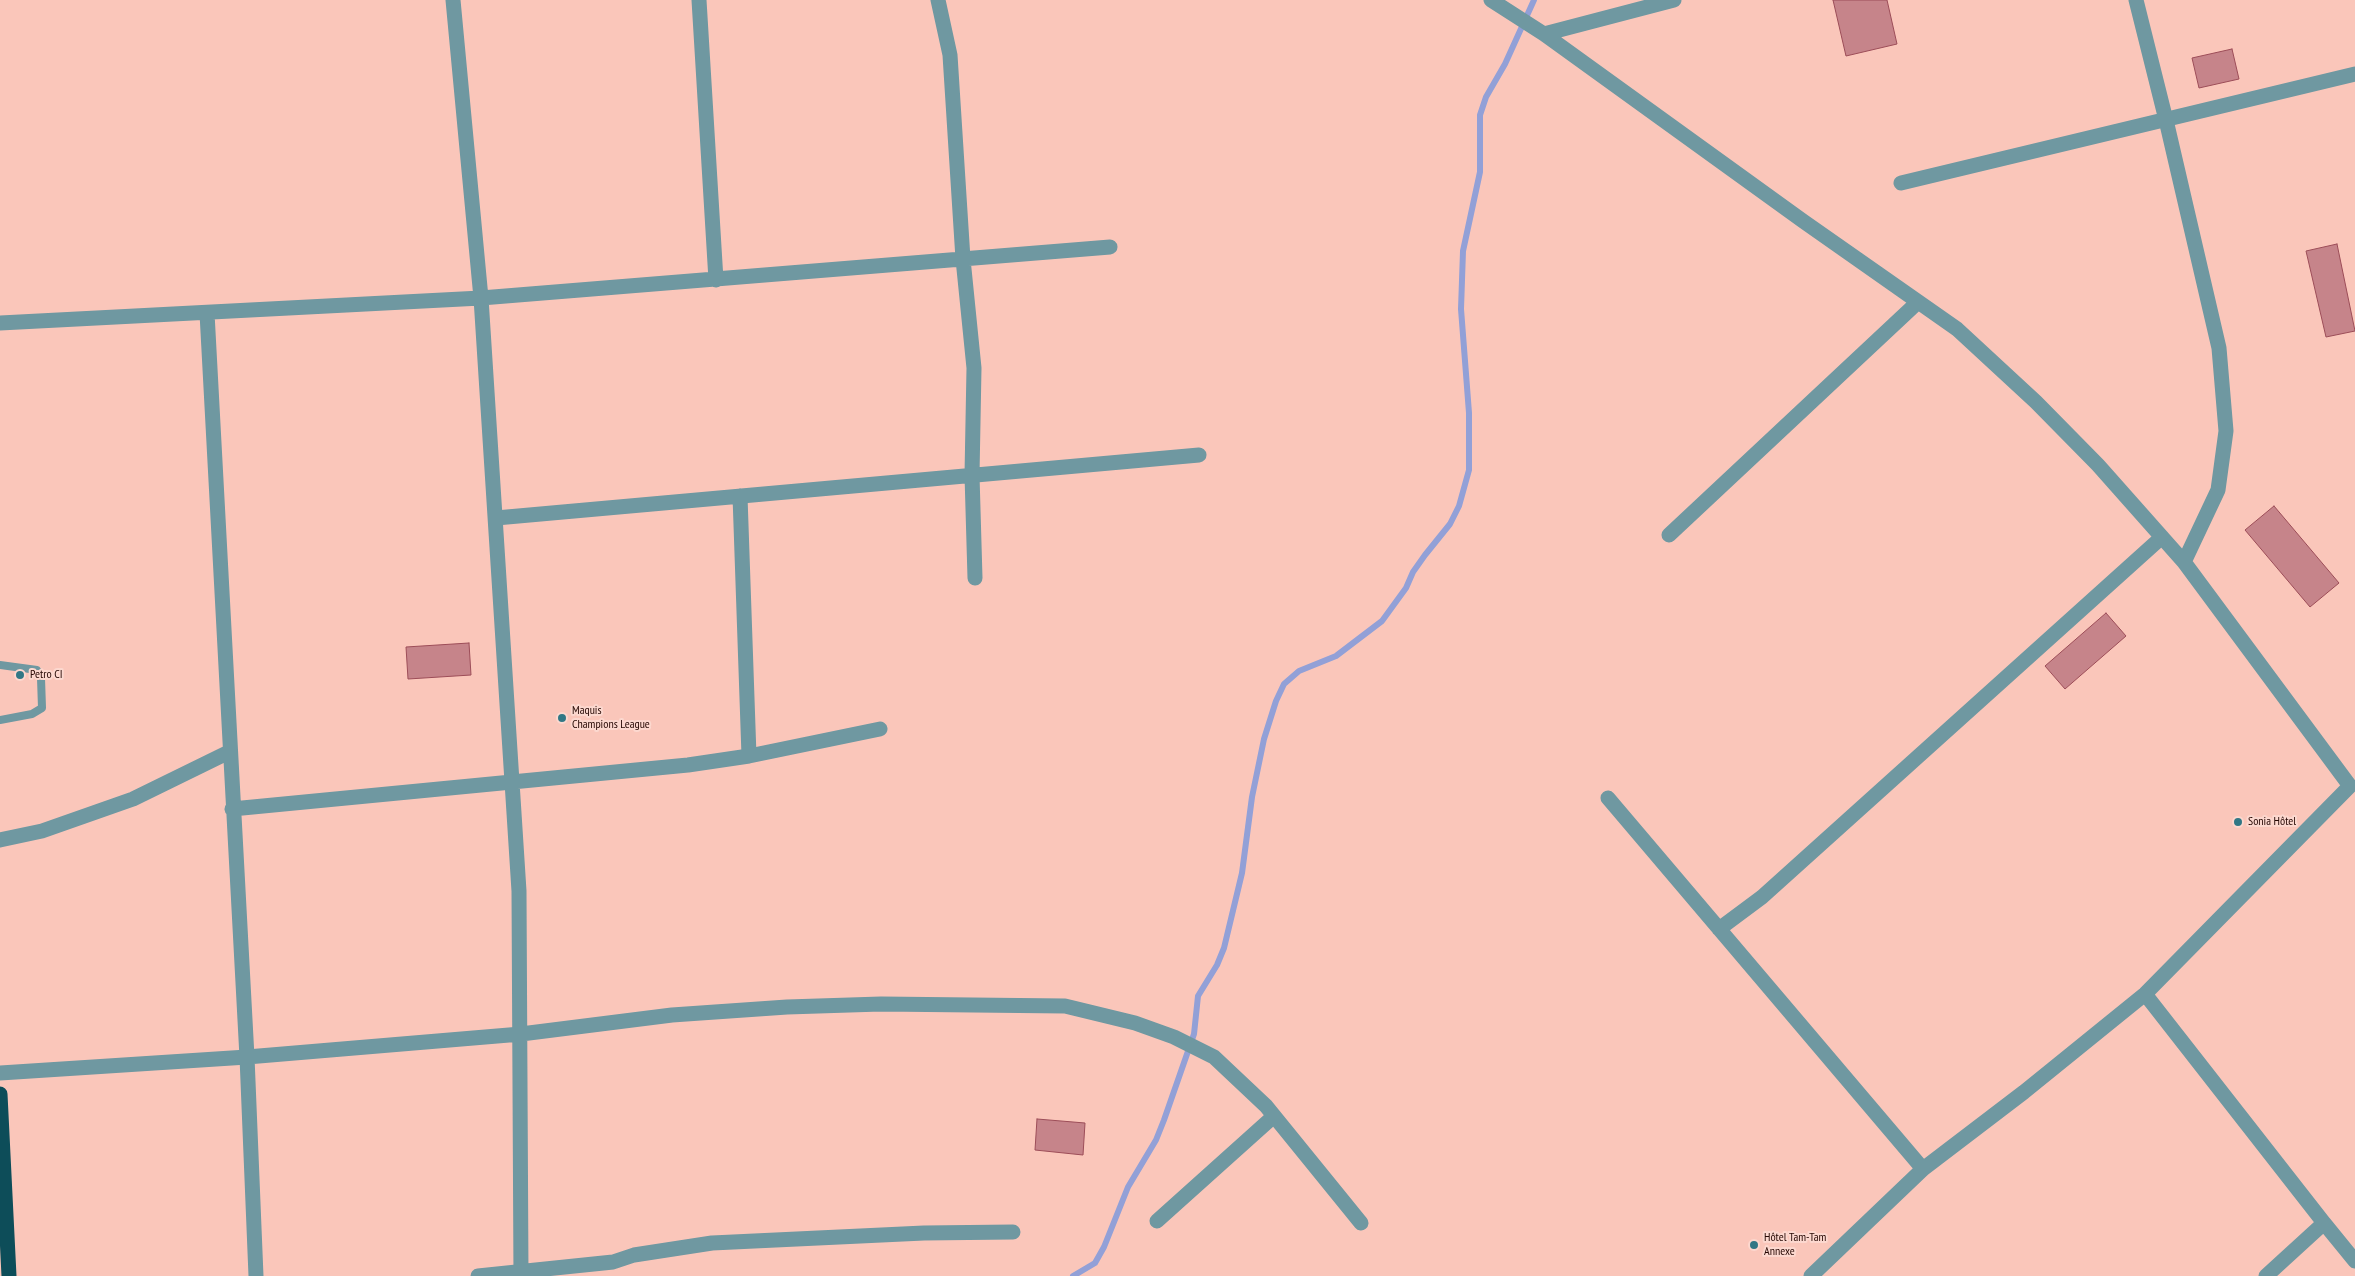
<!DOCTYPE html>
<html>
<head>
<meta charset="utf-8">
<style>
  body { margin:0 }
  canvas { display:block; background:#fac6ba }
</style>
</head>
<body>
<canvas width="2355" height="1276"></canvas>
<script>
const context = document.querySelector('canvas').getContext('2d');
context.lineJoin = 'round';
function poly(rows) {
  const path = new Path2D();
  for (const r of rows) {
    path.moveTo(r[0], r[1]);
    for (let i = 2; i < r.length; i += 2) path.lineTo(r[i], r[i + 1]);
  }
  return path;
}
function trace(path, color, width, dash) {
  context.strokeStyle = color;
  context.lineWidth = width;
  context.lineCap = dash ? 'butt' : 'round';
  context.setLineDash(dash || []);
  context.stroke(path);
}
function fill(path, color) {
  context.fillStyle = color;
  context.fill(path, 'evenodd');
}
function label(font, color, halo, rows, align = 'center') {
  context.font = font + ' "PT Sans Narrow",sans-serif';
  context.lineWidth = 4;
  context.setLineDash([]);
  context.textBaseline = 'middle';
  context.strokeStyle = halo;
  context.fillStyle = color;
  for (const [text, x, y, turn = 0] of rows) {
    context.save();
    context.translate(x, y);
    context.rotate((+turn || 0) * Math.PI / 180);
    context.textAlign = isNaN(turn) ? turn : align;
    if (halo) context.strokeText(text, 0, 0);
    context.fillText(text, 0, 0);
    context.restore();
  }
}
const stream = poly([
  [1073,1276,1095,1263,1104,1247,1128,1187,1156,1140,1164,1120,1194,1034,1198,996,1217,965,1224,948,1242,873,1252,797,1264,739,1276,701,1284,684,1299,671,1336,656,1382,621,1406,588,1413,572,1425,555,1450,524,1459,506,1469,470,1469,413,1461,309,1463,251,1480,172,1480,115,1486,97,1505,64,1534,0]
]);
const building = poly([
  [1833,0,1887,0,1897,44,1846,56,1833,0],
  [2232,49,2239,79,2199,88,2192,58,2232,49],
  [2337,244,2355,331,2326,337,2306,251,2337,244],
  [2274,506,2339,583,2310,607,2245,530,2274,506],
  [2106,613,2126,636,2065,689,2045,666,2106,613],
  [469,643,471,675,408,679,406,647,469,643],
  [1037,1119,1085,1123,1083,1155,1035,1150,1037,1119]
]);
const lane = poly([
  [0,665,37,670,41,678,42,708,32,714,0,720]
]);
const street = poly([
  [453,0,481,298,519,891,521,1276],
  [699,0,716,280],
  [938,0,950,55,963,259,974,368,972,475,975,578],
  [1491,0,1544,34,1803,221,1957,329,2036,402,2098,465,2184,562,2350,786,2145,994,2024,1092,1923,1169,1811,1276],
  [2136,0,2166,120,2219,348,2226,431,2218,490,2184,562],
  [1544,34,1674,0],
  [1901,183,2355,74],
  [207,313,247,1057,256,1276],
  [0,323,481,298,1110,247],
  [740,496,749,756],
  [496,518,1199,455],
  [1669,535,1918,302],
  [1608,798,1923,1169],
  [232,809,688,765,749,756,880,729],
  [0,840,42,831,133,799,229,752],
  [1719,929,1762,897,2162,537],
  [2145,994,2324,1223,2266,1276],
  [0,1073,247,1057,521,1034,672,1015,787,1007,881,1004,1065,1006,1135,1023,1174,1037,1214,1057,1266,1106,1361,1223],
  [1157,1221,1274,1116],
  [2324,1223,2355,1261],
  [478,1276,613,1262,634,1255,712,1243,924,1233,1013,1232]
]);
const highway = poly([
  [0,1094,9,1276]
]);
const markers = [
  [20,675,5,"#317785"],
  [562,718,5,"#317785"],
  [2238,822,5,"#317785"],
  [1754,1245,5,"#317785"]
];
const poiNames = [
  ["Petro CI",30,675],
  ["Maquis",572,711],
  ["Champions League",572,725],
  ["Sonia Hôtel",2248,822],
  ["Hôtel Tam-Tam",1764,1238],
  ["Annexe",1764,1252]
];
trace(stream, '#92a0d7', 6);
fill(building, '#c6848a');
trace(building, '#9c4d58', 1);
trace(lane, '#6f98a1', 8);
trace(street, '#6f98a1', 15);
trace(highway, '#0d4d59', 15);
for (const [x, y, r, color] of markers) {
  const dot = new Path2D();
  dot.arc(x, y, r, 0, 2 * Math.PI);
  context.fillStyle = color;
  context.fill(dot);
  trace(dot, '#fcd8cf', 2);
}
label('12px', '#250703', '#fcd8cf', poiNames, 'left');
</script>
</body>
</html>
